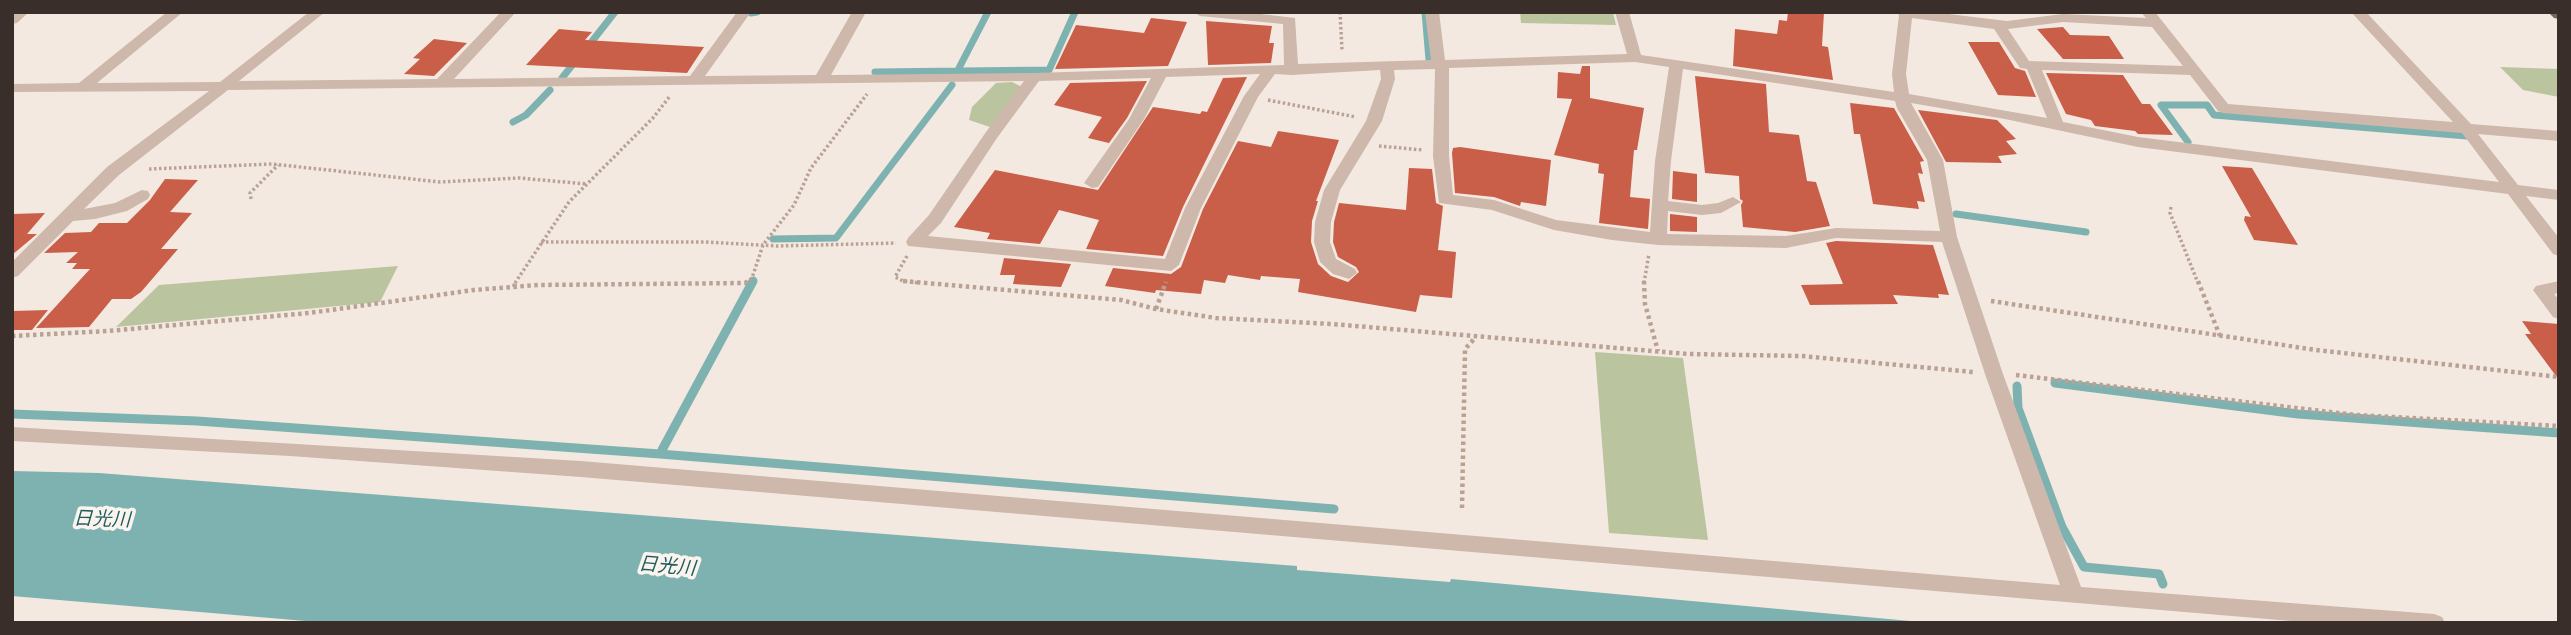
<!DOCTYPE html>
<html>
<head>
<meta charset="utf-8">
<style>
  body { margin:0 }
  #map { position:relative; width:2571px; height:635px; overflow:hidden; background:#f4e9e0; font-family:Lato,sans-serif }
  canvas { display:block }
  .frame { position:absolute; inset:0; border:14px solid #3a2e2a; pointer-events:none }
</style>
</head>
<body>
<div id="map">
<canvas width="2571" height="635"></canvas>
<div class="frame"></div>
</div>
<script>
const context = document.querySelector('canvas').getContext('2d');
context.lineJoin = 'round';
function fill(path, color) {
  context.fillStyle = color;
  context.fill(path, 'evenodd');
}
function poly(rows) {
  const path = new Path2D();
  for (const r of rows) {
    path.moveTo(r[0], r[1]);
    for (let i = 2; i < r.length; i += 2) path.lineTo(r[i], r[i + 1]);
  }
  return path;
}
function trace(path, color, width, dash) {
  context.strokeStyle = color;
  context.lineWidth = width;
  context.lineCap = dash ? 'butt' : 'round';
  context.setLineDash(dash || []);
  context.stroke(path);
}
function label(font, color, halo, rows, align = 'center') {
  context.font = font + ' Lato,"Noto Sans JP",sans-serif';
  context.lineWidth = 7;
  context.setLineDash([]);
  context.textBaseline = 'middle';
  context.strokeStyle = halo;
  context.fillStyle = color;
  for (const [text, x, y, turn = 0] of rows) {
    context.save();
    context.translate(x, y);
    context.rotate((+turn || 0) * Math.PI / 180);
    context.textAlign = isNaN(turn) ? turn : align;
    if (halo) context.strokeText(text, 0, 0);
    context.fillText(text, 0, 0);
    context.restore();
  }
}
const green = poly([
  [1520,12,1613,12,1616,25,1521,23],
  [2500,67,2559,69,2559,97,2523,90],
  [1012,82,1022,87,990,127,969,120,972,107,996,83],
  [398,266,380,302,116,327,159,285],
  [1595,352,1683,358,1708,540,1609,533]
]);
const water = poly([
  [12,471,99,473,1297,566,1297,570,1450,582,1451,579,1932,623,329,623,12,596]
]);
const streamFar1 = poly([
  [1425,12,1429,60],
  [751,13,757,12],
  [586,49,615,12],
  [959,68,988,12],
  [875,72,1049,70,1075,12],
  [562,78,577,59],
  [513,122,526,115,550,90],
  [2188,142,2161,105,2207,105,2214,115,2467,136],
  [1956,214,2086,232],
  [773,239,836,238,952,85]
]);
const stream = poly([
  [2055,383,2298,414,2559,433],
  [2017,386,2018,408,2062,527,2084,567,2159,574,2163,584],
  [12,414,197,421,660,454,1334,509],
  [662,450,753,281]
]);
const building = poly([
  [1788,12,1824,12,1822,46,1828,47,1833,80,1733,66,1735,29,1777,34,1779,20,1787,21],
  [1151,18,1187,22,1168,66,1055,69,1076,25,1144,33],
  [1206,21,1272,26,1269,43,1274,43,1271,63,1208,65],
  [2063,27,2070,35,2109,36,2124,59,2063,59,2037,29],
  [559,29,592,32,585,40,704,47,687,73,526,65],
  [434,39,467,43,434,76,404,74,420,59,413,58],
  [1968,42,1999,42,2015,68,2025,71,2036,97,1998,95],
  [1582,66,1590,66,1590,98,1644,108,1637,150,1634,150,1630,197,1650,199,1648,229,1599,223,1604,174,1598,173,1599,164,1554,155,1572,99,1557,98,1558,72,1580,74],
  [2046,73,2123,75,2142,104,2150,104,2173,135,2138,134,2135,131,2095,126,2091,120,2066,114],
  [1695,76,1766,84,1769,132,1799,135,1807,181,1816,182,1830,226,1795,232,1743,227,1741,205,1743,201,1740,199,1739,176,1705,173],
  [1247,77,1183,207,1163,256,1086,249,1099,220,1059,210,1040,244,987,239,990,233,954,227,995,170,1098,190,1153,107,1200,114,1202,111,1207,112,1223,78],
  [1147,81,1127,118,1109,143,1088,138,1102,117,1054,105,1070,83],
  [1850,103,1894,108,1924,161,1920,162,1923,174,1918,173,1925,202,1917,201,1919,209,1873,204,1860,134,1854,134],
  [1918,110,1997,120,2016,139,2006,141,2017,154,1998,156,2002,163,1946,162],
  [1278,131,1339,140,1316,201,1318,201,1312,221,1311,242,1318,264,1331,276,1348,282,1359,272,1356,267,1338,257,1333,242,1334,222,1339,203,1406,210,1409,168,1432,169,1436,203,1443,206,1438,250,1456,252,1452,298,1420,295,1416,312,1298,292,1300,279,1261,276,1260,280,1228,275,1225,283,1204,280,1201,294,1156,290,1155,293,1105,286,1113,268,1171,274,1181,267,1203,209,1238,141,1271,147],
  [1460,147,1551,160,1546,206,1521,202,1520,206,1494,197,1455,193,1452,153,1453,148],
  [2222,166,2252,168,2298,245,2254,240,2244,220,2245,216,2251,217],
  [1673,171,1697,174,1697,202,1672,199],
  [165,179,198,180,170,212,192,213,161,249,178,249,141,292,131,299,112,299,89,327,36,328,90,269,72,269,77,263,66,263,78,252,44,253,65,233,91,232,99,223,127,223,150,200],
  [45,213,27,234,37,234,12,255,12,214],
  [1670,214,1697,217,1697,232,1670,231],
  [1836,241,1933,245,1949,295,1938,294,1939,298,1893,295,1898,304,1810,305,1801,285,1843,284,1826,243],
  [1004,258,1071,264,1061,287,1013,284,1015,275,1000,275],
  [48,310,32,330,12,330,12,311],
  [2522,321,2559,324,2559,380,2525,334,2531,334]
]);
const pathFar1 = poly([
  [1340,12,1342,50],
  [1268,100,1356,117],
  [1379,146,1423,150],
  [149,169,272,164,440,182,519,178,587,184],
  [251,199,250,193,278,165],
  [2171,207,2170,213,2198,283],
  [541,242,705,242,778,246,896,243],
  [907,256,895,277,903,281,920,283],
  [515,283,569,202,653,118,670,96],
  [746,283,752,278,763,245,794,205,811,168,867,94],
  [1644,283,1649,254]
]);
const path = poly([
  [903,281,1121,300,1156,309,1216,318,1332,324,1688,354,1802,356,1973,372],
  [1644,281,1645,304,1658,351],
  [2198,281,2220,336],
  [514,287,516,281],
  [1991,301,2316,350,2559,377],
  [1156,309,1166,282],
  [12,336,108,331,309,313,474,290,538,285,745,283,748,281],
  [2016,375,2356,415,2559,426],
  [1462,508,1465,349,1475,338]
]);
const minor = poly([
  [29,12,17,23,12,24,13,12,29,12],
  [167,12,183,12,97,83,220,82,309,12,325,12,239,81,437,79,501,12,516,12,454,79,690,76,737,12,751,12,705,76,816,75,852,12,866,12,831,75,1035,73,1284,65,1283,24,1200,16,1193,12,1244,12,1295,18,1298,64,1431,60,1425,12,1439,12,1445,60,1627,54,1615,12,1629,12,1641,55,1894,92,1892,74,1899,15,1896,12,1932,12,2007,21,2063,14,2146,18,2141,12,2155,12,2228,104,2453,122,2351,12,2366,12,2471,124,2559,131,2559,141,2478,134,2518,185,2559,190,2559,200,2526,196,2559,238,2559,256,2553,254,2508,194,2138,147,2005,119,1911,103,1943,160,1957,237,2003,374,2081,587,2434,614,2442,617,2445,623,2315,623,581,477,290,456,12,441,12,427,581,461,2060,585,1985,374,1942,242,1836,238,1786,248,1658,245,1612,240,1554,230,1492,210,1439,203,1433,156,1435,69,1394,70,1395,79,1382,121,1340,190,1331,222,1330,242,1336,259,1355,269,1357,273,1349,279,1333,274,1320,262,1314,242,1315,222,1324,190,1366,121,1381,79,1380,70,1291,75,1275,74,1258,97,1201,208,1179,265,1171,271,908,246,906,242,908,238,929,215,986,132,1024,81,228,90,119,175,84,209,115,203,142,190,148,191,150,195,148,199,127,211,95,219,73,221,18,276,12,278,12,262,107,167,209,91,12,92,12,84,79,83,167,12],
  [1912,18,1994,29,2020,68,2027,69,2047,118,1909,94,1906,74,1912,18],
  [2063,22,2152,27,2183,66,2029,61,2008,29,2063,22],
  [1635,62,1669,67,1655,161,1650,232,1556,220,1494,200,1453,195,1449,156,1449,68,1635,62],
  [1683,69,1895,101,1897,108,1927,160,1940,231,1836,228,1786,236,1667,234,1668,211,1702,215,1721,213,1741,202,1733,197,1718,203,1702,205,1668,201,1671,161,1683,69],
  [2042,70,2190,75,2218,111,2223,113,2462,133,2499,182,2138,137,2063,122,2042,70],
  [1260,74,1244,96,1185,208,1165,259,928,236,941,223,997,138,1039,81,1151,78,1129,119,1084,183,1092,188,1098,187,1144,119,1166,77,1260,74],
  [2559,281,2559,293,2554,294,2559,300,2559,319,2553,317,2533,290,2536,286,2559,281]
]);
const major = poly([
  [2548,12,2559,12,2559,19,2554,18,2548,12]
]);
const waterNames = [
  ["日光川",102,519,2],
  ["日光川",667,566,5]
];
fill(green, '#bac49f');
fill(water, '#7eb2b0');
trace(streamFar1, '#7eb2b0', 7);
trace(stream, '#7eb2b0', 9);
fill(building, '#c95e49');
trace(pathFar1, '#b9a295', 3.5, [2.5, 2.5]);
trace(path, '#b9a295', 4.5, [3.5, 3.5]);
fill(minor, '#cdb8ab');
fill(major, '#7c645b');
label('italic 19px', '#1e5d5d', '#fbf3ed', waterNames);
</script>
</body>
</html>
